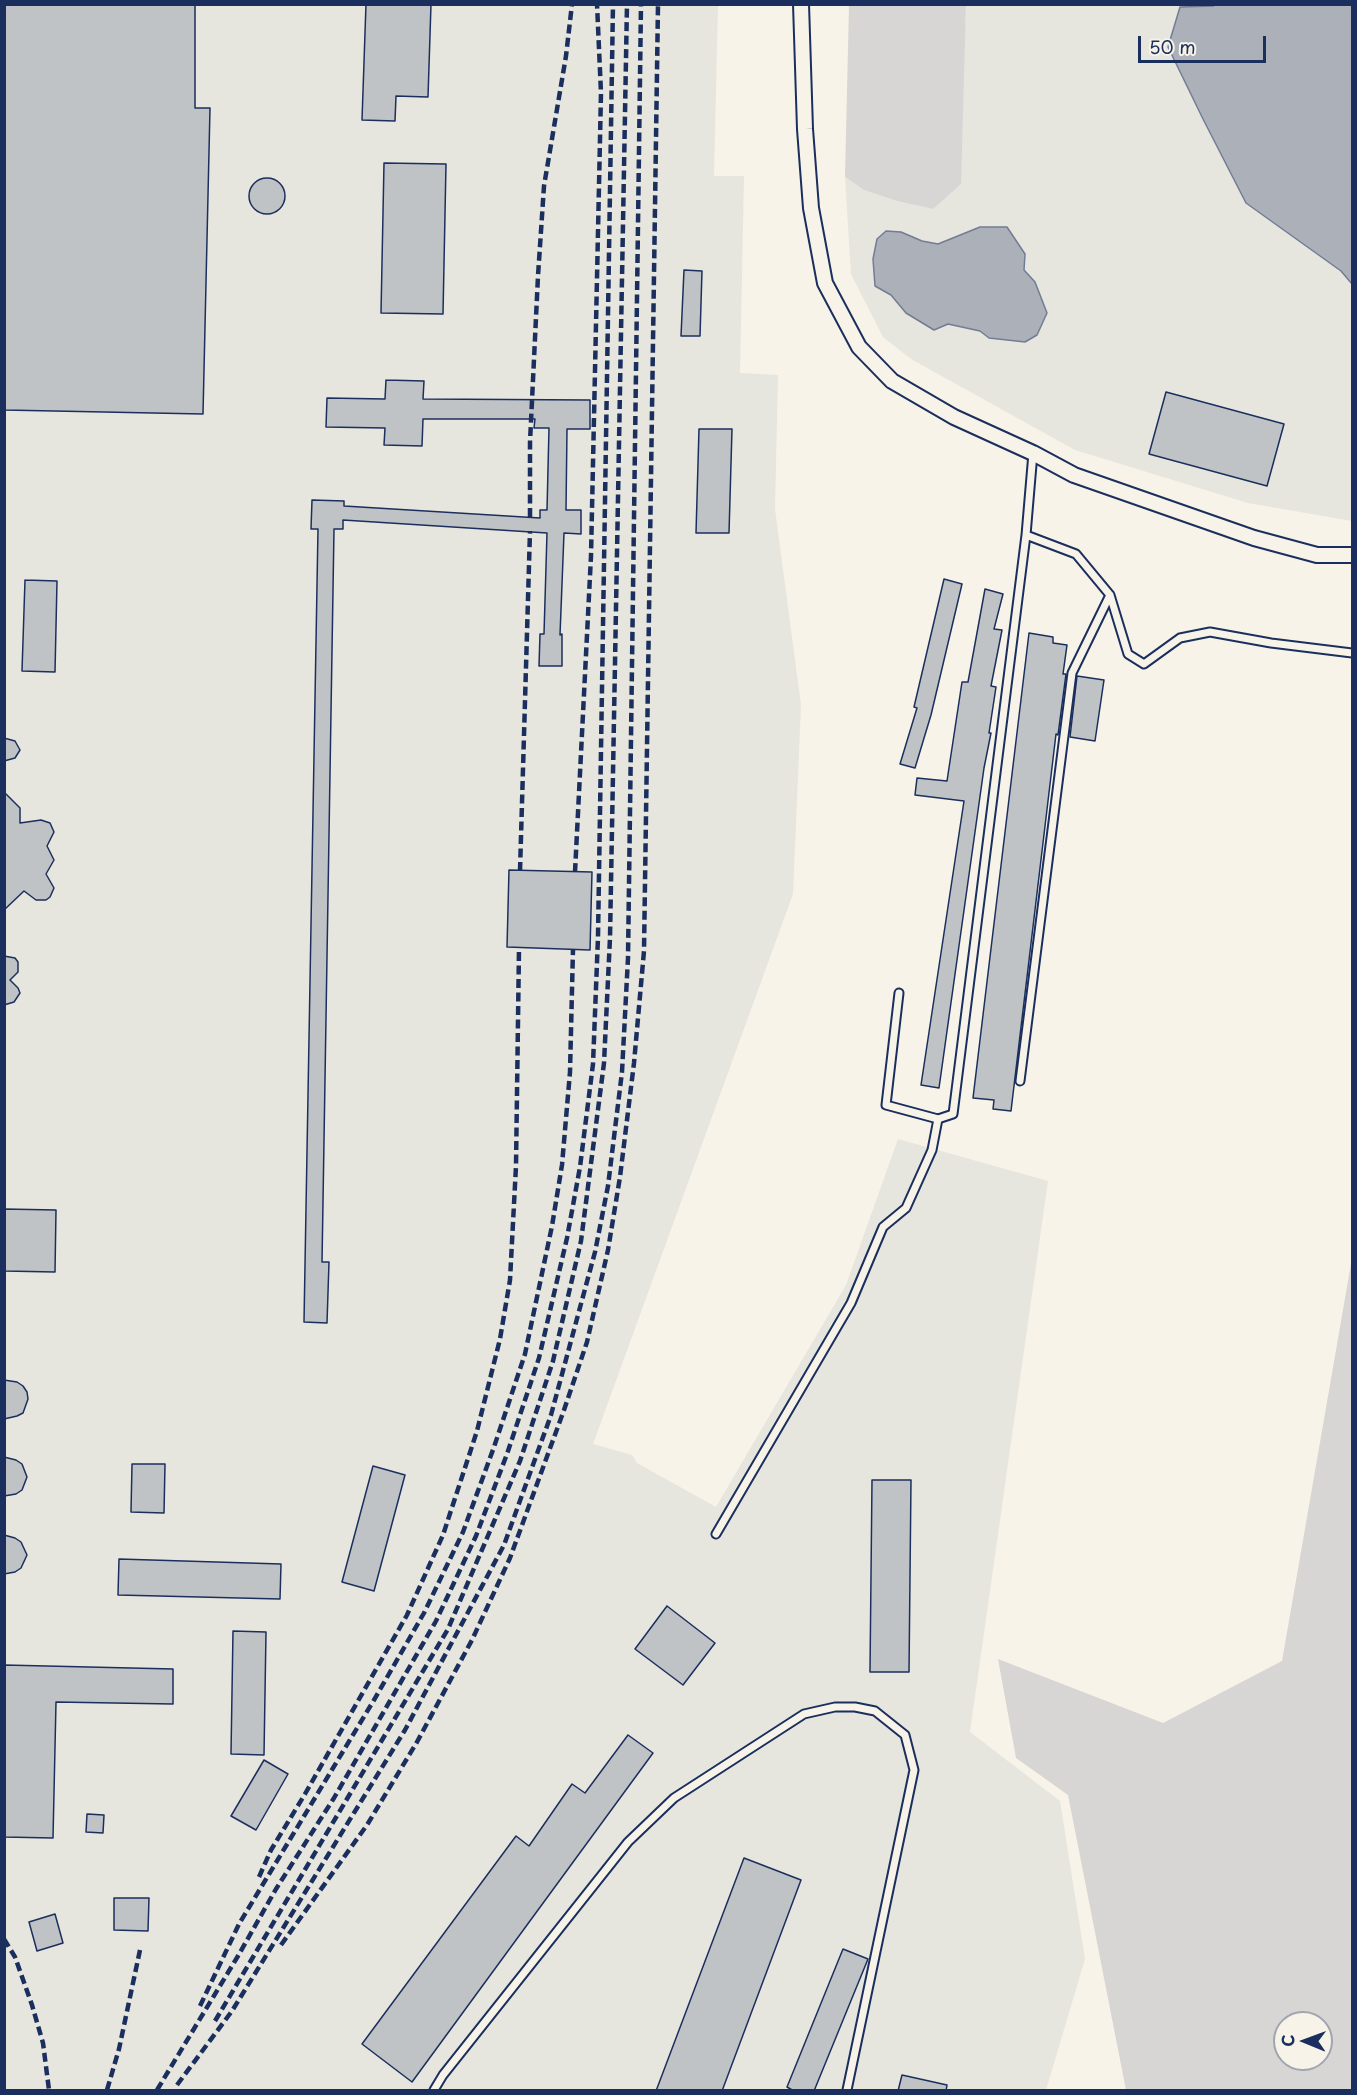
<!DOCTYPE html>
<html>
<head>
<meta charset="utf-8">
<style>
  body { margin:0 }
  #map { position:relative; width:1357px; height:2095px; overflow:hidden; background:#f7f3e8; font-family:"Playpen Sans",sans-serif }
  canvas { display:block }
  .frame { position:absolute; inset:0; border:6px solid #1b2f5e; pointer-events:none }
  .north { position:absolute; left:1273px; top:2011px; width:60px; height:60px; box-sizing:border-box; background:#f7f3e8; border:2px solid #9fa5b1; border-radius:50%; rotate:271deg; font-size:16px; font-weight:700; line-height:24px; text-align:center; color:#1b2f5e }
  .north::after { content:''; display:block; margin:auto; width:21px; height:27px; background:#1b2f5e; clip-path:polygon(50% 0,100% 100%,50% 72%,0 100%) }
  .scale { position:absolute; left:1138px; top:36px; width:128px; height:27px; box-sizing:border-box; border:3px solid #1b2f5e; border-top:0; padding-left:8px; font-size:18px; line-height:21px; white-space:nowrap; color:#1b2f5e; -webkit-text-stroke:4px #f7f3e8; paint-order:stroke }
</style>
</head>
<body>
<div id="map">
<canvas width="1357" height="2095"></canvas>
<div class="frame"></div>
<div class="north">С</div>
<div class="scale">50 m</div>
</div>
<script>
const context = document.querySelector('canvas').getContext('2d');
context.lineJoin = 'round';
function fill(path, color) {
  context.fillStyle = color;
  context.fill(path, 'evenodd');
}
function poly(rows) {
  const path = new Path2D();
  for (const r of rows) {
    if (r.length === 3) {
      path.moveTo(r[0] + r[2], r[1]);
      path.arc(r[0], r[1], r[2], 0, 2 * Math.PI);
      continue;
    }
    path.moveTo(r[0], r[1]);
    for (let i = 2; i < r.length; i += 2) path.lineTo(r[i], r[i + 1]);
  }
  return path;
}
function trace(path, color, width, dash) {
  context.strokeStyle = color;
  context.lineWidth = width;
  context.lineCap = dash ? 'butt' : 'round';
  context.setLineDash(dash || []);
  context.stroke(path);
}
const built = poly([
  [5,5,718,5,714,176,744,176,740,373,778,375,775,509,801,705,793,894,593,1444,632,1455,637,1463,716,1507,846,1285,898,1139,1048,1181,970,1732,1060,1801,1085,1959,1046,2090,5,2090],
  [966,5,1352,5,1352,521,1248,503,1075,450,911,359,883,337,851,274,845,177,864,190,897,201,933,209,966,21]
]);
const green = poly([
  [849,5,966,5,961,184,933,209,897,201,864,190,845,177],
  [1352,1258,1352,2090,1126,2090,1068,1795,1016,1758,998,1659,1163,1723,1282,1661],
  [1285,2023,1321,2023,1321,2059,1285,2059]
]);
const water = poly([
  [1215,5,1352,5,1352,284,1341,271,1246,203,1203,119,1168,47,1180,7,1213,6,1215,5],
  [980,227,1007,227,1025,254,1024,270,1035,282,1047,313,1037,335,1025,342,989,338,980,331,948,324,934,330,906,313,891,295,875,286,873,259,877,239,886,231,901,232,922,241,938,244,980,227]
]);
const building = poly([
  [4,4,195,4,195,108,210,108,203,414,4,410,4,4],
  [366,4,431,4,428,97,396,96,395,121,362,120,366,4],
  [384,163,446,164,443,314,381,313,384,163],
  [267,196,18],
  [684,270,702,271,700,336,681,336,684,270],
  [386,380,424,381,423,399,590,400,590,429,567,429,566,510,581,510,581,534,564,533,560,635,562,634,562,666,539,666,540,634,544,634,547,533,343,520,343,529,334,529,322,1262,329,1262,327,1323,304,1322,318,529,311,529,312,500,344,501,344,506,540,518,540,510,547,510,549,428,534,428,535,419,423,419,422,446,384,445,385,428,326,427,327,398,385,399,386,380],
  [1166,392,1284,424,1267,486,1149,454,1166,392],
  [699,429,732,429,729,533,696,533,699,429],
  [944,579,962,584,931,715,915,768,900,764,917,708,914,707,944,579],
  [25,580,57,581,55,672,22,671,25,580],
  [985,589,1003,594,994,629,1002,630,991,686,996,687,989,733,991,733,984,768,939,1088,921,1085,964,801,915,795,917,778,947,781,962,682,968,682,985,589],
  [1029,633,1053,637,1053,643,1067,645,1063,674,1066,674,1058,735,1056,734,1011,1111,993,1109,994,1100,973,1098,1029,633],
  [1077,676,1104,680,1095,741,1070,737,1077,676],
  [4,738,15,741,20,750,15,758,4,761,4,738],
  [4,792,20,808,20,823,41,820,50,823,54,832,47,846,54,860,46,874,54,888,50,897,46,900,36,900,24,891,4,910,4,792],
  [509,870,592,872,590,950,507,947,509,870],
  [4,956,15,958,18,962,18,972,10,980,18,988,20,993,14,1002,4,1005,4,956],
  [4,1209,56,1210,55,1272,4,1271,4,1209],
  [4,1380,17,1382,23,1386,27,1392,28,1399,23,1413,17,1416,4,1419,4,1380],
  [4,1457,16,1460,22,1464,27,1477,22,1490,16,1494,4,1496,4,1457],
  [132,1464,165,1464,164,1513,131,1512,132,1464],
  [373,1466,405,1475,374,1591,342,1582,373,1466],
  [872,1480,911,1480,909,1672,870,1672,872,1480],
  [4,1535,15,1538,21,1542,27,1555,21,1568,15,1572,4,1574,4,1535],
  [119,1559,281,1564,280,1599,118,1595,119,1559],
  [667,1606,715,1643,683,1685,635,1649,667,1606],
  [233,1631,266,1632,264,1755,231,1754,233,1631],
  [4,1665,173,1669,173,1704,56,1702,53,1838,4,1837,4,1665],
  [628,1735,653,1753,412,2082,362,2044,516,1836,529,1846,572,1784,585,1793,628,1735],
  [264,1760,288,1774,256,1830,231,1816,264,1760],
  [87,1814,104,1815,103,1833,86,1832,87,1814],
  [744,1858,801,1880,722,2091,656,2091,744,1858],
  [114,1898,149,1898,148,1931,114,1930,114,1898],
  [55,1914,63,1943,37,1951,29,1922,55,1914],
  [843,1949,868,1959,814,2091,794,2091,787,2087,843,1949],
  [902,2075,947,2085,946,2091,898,2091,902,2075]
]);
const service = poly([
  [1026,535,1033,453],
  [899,993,886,1105,938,1119,953,1114,1026,535,1076,554,1110,595],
  [1020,1081,1072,673,1110,595,1128,654,1144,664,1180,638,1210,632,1271,643,1352,653],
  [716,1534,851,1303,883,1227,906,1208,932,1150,938,1119],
  [434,2090,443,2075,628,1842,674,1798,804,1714,835,1707,855,1707,875,1711,905,1735,914,1770,847,2090]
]);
const minor = poly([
  [801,4,805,129,811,208,825,283,859,347,892,381,954,417,1033,453,1074,475,1254,538,1317,555,1352,555]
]);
const rail = poly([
  [530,517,530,442,538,276,544,186,566,56,572,4],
  [520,871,530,531],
  [575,872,591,556,601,93,597,4],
  [259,1877,271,1850,305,1794,407,1615,443,1535,477,1431,500,1339,510,1280,516,1166,519,948],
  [4,1939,15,1957,32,2005,43,2043,49,2090],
  [281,1945,367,1825,417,1742,472,1640,510,1558,564,1410,587,1342,608,1250,620,1177,634,1063,644,951,658,4],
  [200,2006,239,1924,374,1700,424,1613,463,1532,494,1447,525,1354,552,1226,562,1165,570,1072,573,949],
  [215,2021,448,1629,520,1461,553,1361,581,1241,604,1063,610,938,627,4],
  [177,2085,232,2011,405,1730,504,1545,551,1415,595,1252,608,1186,622,1072,628,958,641,4],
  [107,2090,119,2049,140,1950],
  [157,2090,238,1956,276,1889,334,1798,436,1621,476,1536,507,1454,539,1358,567,1238,580,1167,593,1064,598,937,613,4]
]);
fill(built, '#e6e5de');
fill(green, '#d7d6d4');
fill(water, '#acb0b9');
trace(water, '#727c95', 1.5);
fill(building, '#c0c3c5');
trace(building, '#1b2f5e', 1.5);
trace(service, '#1b2f5e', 11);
trace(minor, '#1b2f5e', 18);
trace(service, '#f7f3e8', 7);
trace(minor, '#f7f3e8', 14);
trace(rail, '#1b2f5e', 4.5, [9, 4.5]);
</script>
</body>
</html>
